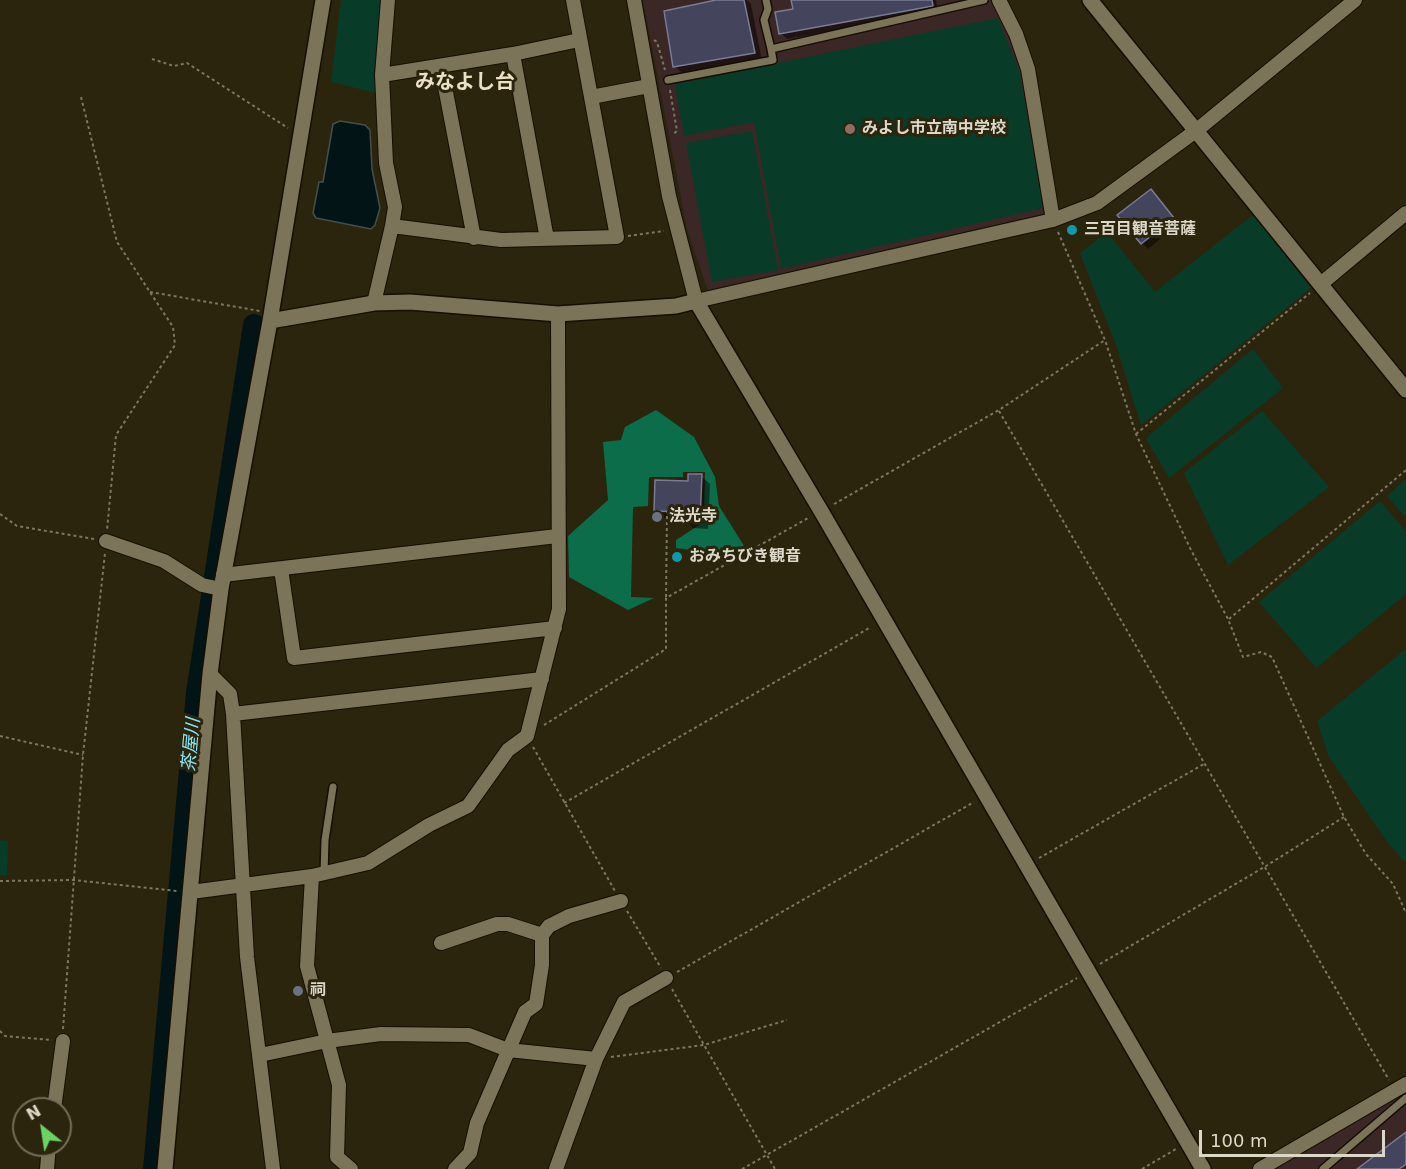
<!DOCTYPE html>
<html>
<head>
<meta charset="utf-8">
<style>
  body { margin:0 }
  #map { position:relative; width:1406px; height:1169px; overflow:hidden; background:#2c250d; font-family:"DejaVu Sans",sans-serif }
  canvas { display:block }
  .north { position:absolute; left:12px; top:1097px; width:60px; height:60px; box-sizing:border-box; background:#2c250d; border:2px solid #726d58; border-radius:50%; rotate:330deg; font-size:16px; font-weight:700; line-height:24px; text-align:center; color:#dcd8c9 }
  .north::after { content:''; display:block; margin:auto; width:21px; height:27px; background:#6ad363; clip-path:polygon(50% 0,100% 100%,50% 72%,0 100%) }
  .scale { position:absolute; left:1199px; top:1130px; width:186px; height:27px; box-sizing:border-box; border:3px solid #dcd8c9; border-top:0; padding-left:8px; font-size:18px; line-height:21px; white-space:nowrap; color:#dcd8c9; -webkit-text-stroke:4px #2c250d; paint-order:stroke }
</style>
</head>
<body>
<div id="map">
<canvas width="1406" height="1169"></canvas>
<div class="north">N</div>
<div class="scale">100 m</div>
</div>
<script>
const context = document.querySelector('canvas').getContext('2d');
context.lineJoin = 'round';
function fill(path, color) {
  context.fillStyle = color;
  context.fill(path, 'evenodd');
}
function poly(rows) {
  const path = new Path2D();
  for (const r of rows) {
    path.moveTo(r[0], r[1]);
    for (let i = 2; i < r.length; i += 2) path.lineTo(r[i], r[i + 1]);
  }
  return path;
}
function trace(path, color, width, dash) {
  context.strokeStyle = color;
  context.lineWidth = width;
  context.lineCap = dash ? 'butt' : 'round';
  context.setLineDash(dash || []);
  context.stroke(path);
}
function label(font, color, halo, rows, align = 'center') {
  context.font = font + ' "DejaVu Sans","Noto Sans JP",sans-serif';
  context.lineWidth = 6;
  context.setLineDash([]);
  context.textBaseline = 'middle';
  context.strokeStyle = halo;
  context.fillStyle = color;
  for (const [text, x, y, turn = 0] of rows) {
    context.save();
    context.translate(x, y);
    context.rotate((+turn || 0) * Math.PI / 180);
    context.textAlign = isNaN(turn) ? turn : align;
    if (halo) context.strokeText(text, 0, 0);
    context.fillText(text, 0, 0);
    context.restore();
  }
}
const education = poly([
  [643,0,994,0,1023,73,1043,214,708,291,687,229],
  [1406,1088,1406,1169,1267,1169]
]);
const green = poly([
  [341,0,382,0,376,93,331,82],
  [998,18,1020,73,1043,208,781,269,754,122,684,136,675,84],
  [752,131,778,270,712,282,686,143],
  [1254,214,1311,288,1141,425,1116,345,1080,253,1107,232,1155,292],
  [1253,349,1283,388,1169,478,1146,438],
  [1262,411,1329,487,1228,565,1184,473],
  [1406,479,1406,518,1387,496],
  [1380,501,1406,532,1406,594,1316,668,1259,602],
  [1406,649,1406,863,1388,843,1329,757,1317,721],
  [0,840,8,841,7,876,0,875]
]);
const forest = poly([
  [656,410,694,437,715,477,719,506,746,549,733,556,676,548,676,540,704,522,705,472,683,472,683,477,649,477,648,506,633,507,631,597,654,598,628,610,569,577,568,536,608,500,603,442,621,440,625,427]
]);
const water = poly([
  [340,121,365,125,370,130,372,169,380,208,375,225,371,229,316,218,313,213,319,182,323,182,333,124,340,121]
]);
const shadow = poly([
  [724,0,747,0,751,4,762,61,683,74,675,66],
  [793,0,936,0,938,11,787,39,781,33,795,10],
  [1156,197,1178,224,1148,249,1142,243],
  [701,476,710,484,708,529,693,528,685,519,664,518,656,510]
]);
const river = poly([
  [154,1169,197,693,254,325]
]);
const building = poly([
  [716,0,744,0,755,53,673,67,664,11,716,0],
  [791,0,932,0,933,6,779,34,775,12,793,9,791,0],
  [1151,189,1174,218,1141,244,1117,215,1151,189],
  [688,474,702,474,700,521,683,520,683,512,654,511,655,480,688,481,688,474],
  [1406,1132,1406,1164,1399,1169,1357,1169,1406,1132]
]);
const path = poly([
  [654,40,657,42,665,70],
  [152,59,174,66,187,63,288,128],
  [670,90,677,131,672,135],
  [81,97,117,242,173,327,175,345,116,435,107,530],
  [1058,232,1105,340,1136,434,1191,550,1228,619,1243,657,1261,652,1272,657,1344,817,1366,854,1393,884,1406,913],
  [628,236,664,231],
  [150,292,260,311],
  [999,411,1389,1080],
  [1136,434,1310,293],
  [834,504,999,410,1105,340],
  [0,514,17,526,94,539],
  [666,597,667,512],
  [1229,619,1406,470],
  [544,725,666,649,666,598,810,517],
  [0,736,83,755],
  [533,747,615,891],
  [564,803,871,627],
  [1039,858,1204,764],
  [0,881,73,880,177,891],
  [627,911,661,968],
  [1100,964,1266,866,1344,817],
  [677,972,974,802],
  [672,989,775,1169],
  [63,1029,83,755,105,553],
  [0,1031,5,1036,52,1040],
  [611,1057,704,1045,787,1020],
  [742,1169,1077,978],
  [1142,1169,1176,1149]
]);
const service = poly([
  [766,0,768,9,764,20,771,49],
  [668,80,773,60,771,49,984,0],
  [324,874,325,840,333,787],
  [1323,1169,1406,1098]
]);
const minor = poly([
  [388,0,382,75,386,163,395,207,392,226,501,240,617,237,573,0],
  [634,0,669,196,696,301,1053,220,1097,203,1197,130,1355,0],
  [999,0,1016,34,1028,69,1053,220],
  [513,54,547,239],
  [441,66,474,238],
  [382,75,513,54,579,40],
  [591,97,649,86],
  [1322,283,1406,213],
  [374,303,392,226],
  [106,541,164,561,202,585,221,589],
  [281,569,294,658,555,628],
  [223,575,557,536],
  [210,674,230,694,233,714,247,957,273,1169],
  [233,714,542,679],
  [312,876,307,966,339,1085,337,1157,351,1169],
  [191,892,312,876,368,863,429,825,468,806,508,750,527,736,559,609,558,314],
  [441,943,497,924,508,924,542,935,549,926,569,916,621,901],
  [260,1055,327,1041,381,1034,469,1035,508,1050,596,1059],
  [54,1109,63,1041],
  [47,1169,49,1145],
  [455,1169,470,1153,477,1123,525,1012,536,1004,542,965,542,935],
  [556,1169,596,1059,624,1002,666,978],
  [1260,1169,1406,1084]
]);
const tertiary = poly([
  [1090,0,1406,390],
  [270,321,374,303,410,302,558,314,676,306,696,301,821,511,1203,1169],
  [165,1169,210,674,221,589,270,321,323,0]
]);
const markers = [
  [850,129,6,"#8d6e63"],
  [1072,230,6,"#0f9aa8"],
  [657,517,6,"#6b7280"],
  [677,557,6,"#0f9aa8"],
  [298,991,6,"#6b7280"]
];
const poiNames = [
  ["みよし市立南中学校",862,129],
  ["三百目観音菩薩",1084,230],
  ["法光寺",669,517],
  ["おみちびき観音",689,557],
  ["祠",310,991]
];
const waterNames = [
  ["茶屋川",192,745,-85]
];
const quarterNames = [
  ["みなよし台",465,83]
];
fill(education, '#3b2725');
fill(green, '#093c28');
fill(forest, '#0c6d4a');
fill(water, '#031416');
trace(water, '#444f4c', 1.5);
fill(shadow, '#0007');
trace(river, '#031416', 22);
fill(building, '#44445c');
trace(building, '#7a7b95', 1.5);
trace(service, '#150e00', 10);
trace(minor, '#150e00', 16);
trace(tertiary, '#150e00', 18);
trace(path, '#7c7662', 2, [3, 3]);
trace(service, '#7c7459', 7);
trace(minor, '#7c7459', 14);
trace(tertiary, '#7c7459', 15);
for (const [x, y, r, color] of markers) {
  const dot = new Path2D();
  dot.arc(x, y, r, 0, 2 * Math.PI);
  context.fillStyle = color;
  context.fill(dot);
  trace(dot, '#2c250d', 2);
}
label('bold 16px', '#dcd8c9', '#2c250d', poiNames, 'left');
label('italic 18px', '#86e5f5', '#2c250d', waterNames);
label('bold 20px', '#ebe2c5', '#2c250d', quarterNames);
</script>
</body>
</html>
